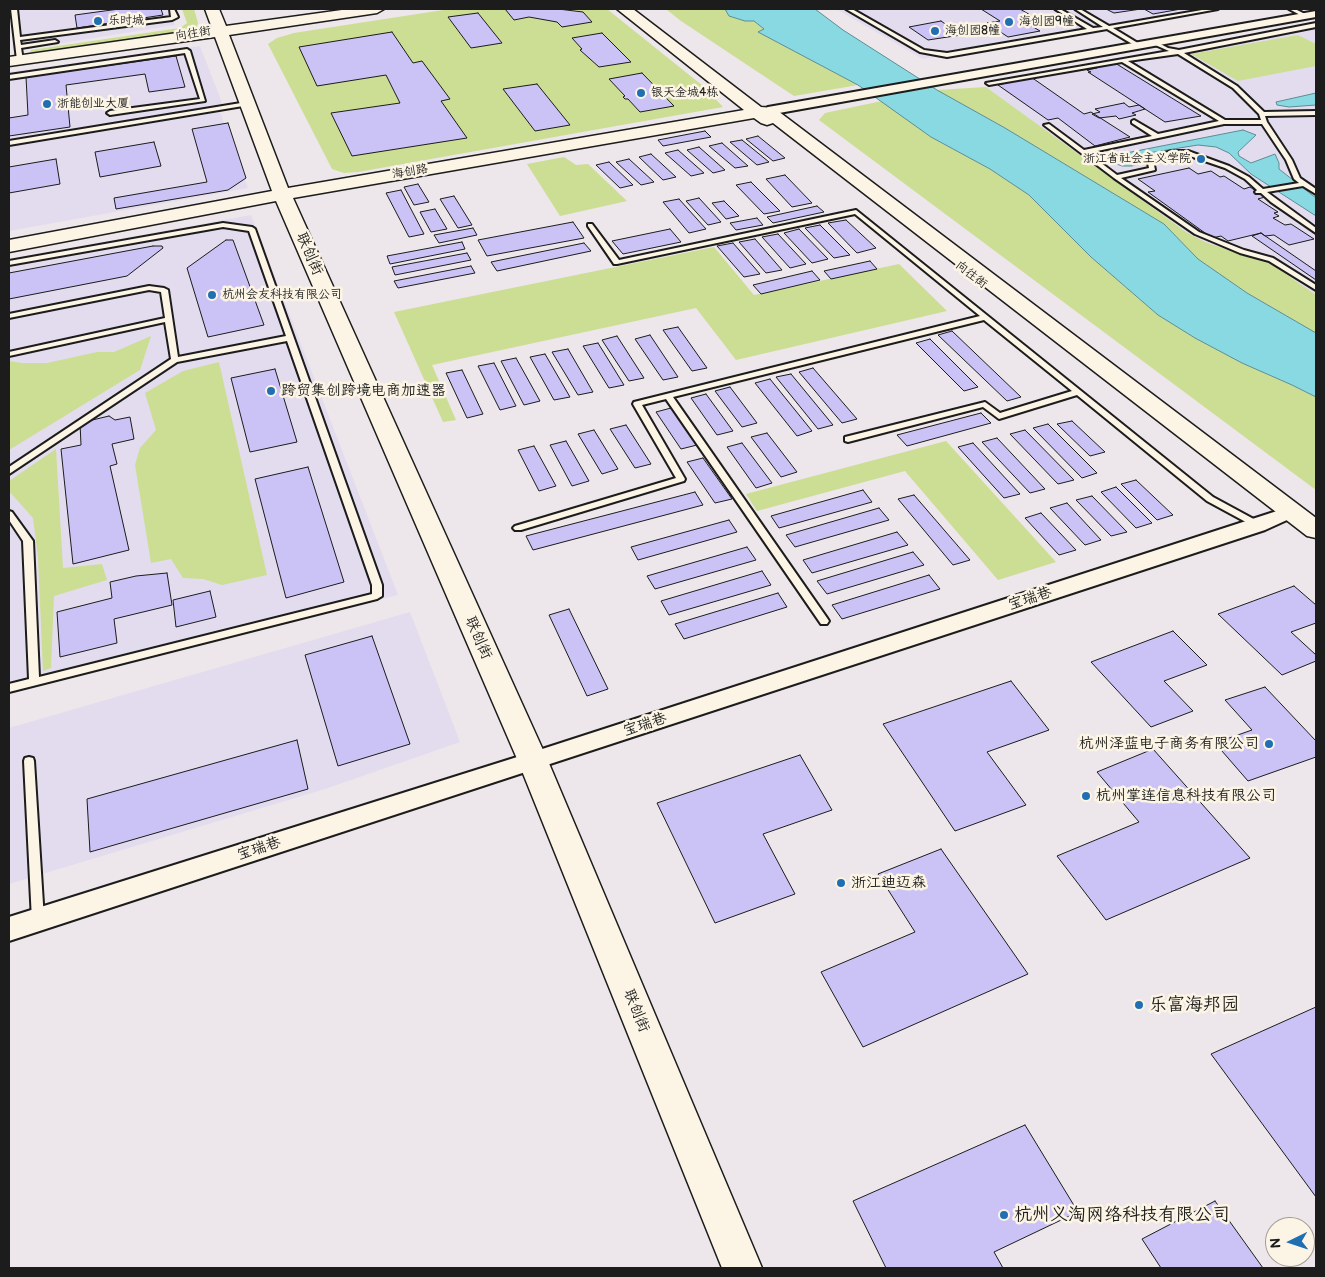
<!DOCTYPE html>
<html>
<head>
<meta charset="utf-8">
<style>
  body { margin:0 }
  #map { position:relative; width:1325px; height:1277px; overflow:hidden; background:#ede6ea; font-family:"Balsamiq Sans",sans-serif }
  canvas { display:block }
  .frame { position:absolute; inset:0; border:10px solid #1c1c1c; pointer-events:none }
  .north { position:absolute; left:1265px; top:1217px; width:50px; height:50px; box-sizing:border-box; background:#fcf5e5; border:1px solid #a29e95; border-radius:50%; rotate:266deg; font-size:14px; font-weight:700; line-height:20px; text-align:center; color:#1c1c1c }
  .north::after { content:''; display:block; margin:auto; width:18px; height:22px; background:#1f6fb2; clip-path:polygon(50% 0,100% 100%,50% 72%,0 100%) }
</style>
</head>
<body>
<div id="map">
<canvas width="1325" height="1277"></canvas>
<div class="frame"></div>
<div class="north">N</div>
</div>
<script>
const context = document.querySelector('canvas').getContext('2d');
context.lineJoin = 'round';
function fill(path, color) {
  context.fillStyle = color;
  context.fill(path, 'evenodd');
}
function poly(rows) {
  const path = new Path2D();
  for (const r of rows) {
    path.moveTo(r[0], r[1]);
    for (let i = 2; i < r.length; i += 2) path.lineTo(r[i], r[i + 1]);
  }
  return path;
}
function trace(path, color, width, dash) {
  context.strokeStyle = color;
  context.lineWidth = width;
  context.lineCap = dash ? 'butt' : 'round';
  context.setLineDash(dash || []);
  context.stroke(path);
}
function label(font, color, halo, rows, align = 'center') {
  context.font = font + ' "Balsamiq Sans","LXGW WenKai TC",sans-serif';
  context.lineWidth = 5;
  context.setLineDash([]);
  context.textBaseline = 'middle';
  context.strokeStyle = halo;
  context.fillStyle = color;
  for (const [text, x, y, turn = 0] of rows) {
    context.save();
    context.translate(x, y);
    context.rotate((+turn || 0) * Math.PI / 180);
    context.textAlign = isNaN(turn) ? turn : align;
    if (halo) context.strokeText(text, 0, 0);
    context.fillText(text, 0, 0);
    context.restore();
  }
}
const built = poly([
  [10,9,169,9,175,25,13,51],
  [836,9,1221,9,923,59],
  [1316,25,1316,295,1273,265,1205,242,1186,232,986,87],
  [200,46,224,108,9,142,9,72],
  [220,112,248,188,9,231,9,146],
  [251,215,398,595,9,693,9,259],
  [410,612,460,742,328,788,9,884,9,728]
]);
const green = poly([
  [182,9,194,9,198,23,196,28,180,34,30,56,31,50,180,28,187,23],
  [450,9,607,9,703,86,723,107,358,172,344,173,332,169,268,44,277,38,294,33],
  [666,9,725,9,729,16,745,21,754,21,764,29,759,32,858,85,794,96,681,21],
  [1298,35,1316,44,1316,66,1238,81,1191,54],
  [986,87,1186,232,1205,242,1273,265,1316,295,1316,333,1247,293,1198,259,1164,224,1005,128,937,90],
  [882,101,931,137,990,169,1029,195,1091,257,1158,315,1195,338,1242,363,1292,385,1316,397,1316,490,819,120,825,113],
  [564,157,576,165,588,164,627,201,560,216,527,164],
  [714,247,754,295,899,264,947,311,736,360,696,308,432,365,456,420,443,422,394,312],
  [151,336,140,370,9,450,9,361,22,363,47,363,97,352,114,352],
  [219,362,267,575,222,585,203,579,183,578,171,559,151,563,135,465,140,448,156,430,145,393,183,371],
  [946,441,1056,562,998,580,905,471,757,511,746,494],
  [56,449,63,568,102,564,107,580,54,596,51,668,43,671,38,557,33,518,9,491,9,481]
]);
const water = poly([
  [725,9,815,9,843,30,937,90,1005,128,1164,224,1198,259,1247,293,1316,333,1316,397,1292,385,1242,363,1195,338,1158,315,1091,257,1029,195,990,169,931,137,858,85,758,32,764,29,754,21,745,21,729,16,725,9],
  [1316,93,1316,105,1289,107,1277,105,1276,102,1316,93],
  [1243,130,1256,135,1238,152,1239,156,1251,163,1275,154,1279,163,1279,169,1316,198,1316,216,1251,174,1229,153,1216,147,1198,145,1142,154,1135,158,1138,164,1132,166,1122,166,1109,161,1109,158,1113,156,1126,153,1243,130]
]);
const building = poly([
  [119,9,161,9,163,15,77,28,75,15,119,9],
  [505,9,558,9,583,12,592,22,562,27,557,22,529,17,514,20,505,9],
  [981,9,1020,9,1032,16,1020,19,1040,31,1008,37,987,23,1000,21,981,9],
  [1106,9,1141,9,1114,13,1106,9],
  [1144,9,1181,9,1153,14,1144,9],
  [478,13,502,43,471,48,448,17,478,13],
  [941,21,961,35,928,40,909,27,941,21],
  [392,32,413,63,422,61,450,99,441,101,467,138,352,156,331,113,400,103,386,75,317,86,299,47,392,32],
  [602,33,631,62,599,67,580,50,582,49,572,38,602,33],
  [176,56,185,87,149,92,145,74,66,85,70,127,9,136,9,118,28,115,26,77,176,56],
  [1115,63,1201,116,1165,122,1088,72,1091,72,1087,70,1097,68,1095,66,1115,63],
  [642,73,674,106,640,112,628,99,625,99,623,97,625,96,609,79,642,73],
  [1031,77,1084,114,1091,112,1130,137,1095,146,1058,118,1048,120,998,85,1031,77],
  [537,84,570,125,535,131,503,89,537,84],
  [1124,103,1129,107,1139,105,1145,109,1132,113,1136,115,1119,119,1116,116,1099,118,1092,114,1100,112,1095,109,1124,103],
  [228,123,246,178,228,190,116,209,114,198,207,182,192,129,228,123],
  [705,131,711,137,663,146,658,140,705,131],
  [758,136,785,158,773,161,746,139,758,136],
  [742,140,769,162,757,165,730,142,742,140],
  [154,142,161,166,100,177,95,152,154,142],
  [722,143,748,166,735,168,709,146,722,143],
  [699,147,725,170,713,173,687,150,699,147],
  [678,150,704,173,691,176,665,153,678,150],
  [651,154,676,177,663,180,639,157,651,154],
  [56,159,60,184,9,193,9,167,56,159],
  [629,159,654,182,641,185,616,162,629,159],
  [609,162,633,185,620,188,596,165,609,162],
  [1189,168,1198,174,1211,171,1220,177,1224,176,1244,189,1250,187,1265,197,1258,199,1278,212,1274,213,1279,216,1273,218,1285,225,1291,224,1314,239,1289,245,1274,235,1265,236,1261,233,1228,241,1221,236,1212,238,1148,192,1155,191,1138,179,1189,168],
  [785,175,812,203,792,207,766,179,785,175],
  [751,182,780,211,764,214,736,185,751,182],
  [418,184,429,202,414,205,404,187,418,184],
  [401,190,424,234,409,237,386,193,401,190],
  [454,196,472,225,458,228,440,199,454,196],
  [699,198,721,222,708,225,686,201,699,198],
  [679,199,706,229,689,233,663,202,679,199],
  [724,201,739,216,726,219,712,203,724,201],
  [817,206,824,212,773,223,767,217,817,206],
  [435,209,447,229,431,232,420,212,435,209],
  [757,218,763,225,736,230,730,223,757,218],
  [846,220,876,248,857,253,828,223,846,220],
  [573,222,584,238,487,256,478,240,573,222],
  [820,225,850,255,834,258,805,228,820,225],
  [473,228,477,235,439,243,434,235,473,228],
  [670,229,681,242,623,254,612,241,670,229],
  [799,229,828,259,812,263,784,233,799,229],
  [1261,233,1316,271,1316,280,1252,236,1261,233],
  [778,234,806,264,790,268,762,237,778,234],
  [755,239,782,270,766,273,739,242,755,239],
  [226,240,233,240,264,325,208,337,187,268,226,240],
  [462,242,465,249,390,264,387,256,462,242],
  [584,243,591,251,497,271,491,262,584,243],
  [733,243,760,274,744,277,717,246,733,243],
  [153,246,162,246,163,248,127,276,9,299,9,273,153,246],
  [467,253,471,260,395,275,392,267,467,253],
  [870,261,877,269,831,279,824,271,870,261],
  [471,266,475,273,398,288,394,281,471,266],
  [812,271,820,280,761,294,753,285,812,271],
  [678,327,707,368,692,371,663,330,678,327],
  [952,331,1021,397,1007,401,938,335,952,331],
  [650,335,678,377,663,380,635,339,650,335],
  [617,336,644,378,629,381,602,340,617,336],
  [930,339,978,387,964,391,916,343,930,339],
  [598,343,624,385,609,388,583,346,598,343],
  [568,349,593,392,578,395,552,352,568,349],
  [545,354,570,397,554,400,530,357,545,354],
  [516,358,540,401,524,405,501,361,516,358],
  [494,363,516,406,500,410,478,366,494,363],
  [813,368,857,419,842,423,799,372,813,368],
  [275,369,297,442,250,452,231,378,275,369],
  [462,370,483,414,467,418,446,373,462,370],
  [791,374,833,425,818,429,776,377,791,374],
  [770,379,812,431,797,436,755,383,770,379],
  [730,387,757,423,742,427,715,391,730,387],
  [706,394,733,431,717,435,691,398,706,394],
  [671,408,697,445,681,449,656,412,671,408],
  [981,413,991,423,907,446,897,435,981,413],
  [109,416,115,420,130,417,134,439,112,444,117,464,110,466,129,550,73,564,61,449,81,445,80,423,109,416],
  [1072,421,1105,452,1090,456,1057,424,1072,421],
  [1048,424,1097,473,1082,478,1033,428,1048,424],
  [626,425,651,464,635,468,610,429,626,425],
  [594,430,618,469,602,474,578,434,594,430],
  [1025,430,1074,480,1058,484,1010,434,1025,430],
  [767,433,797,472,781,477,751,437,767,433],
  [997,438,1045,489,1030,493,982,442,997,438],
  [566,441,589,481,572,486,550,445,566,441],
  [742,443,772,483,756,488,727,447,742,443],
  [973,443,1020,494,1004,498,958,447,973,443],
  [534,446,556,486,539,491,518,450,534,446],
  [703,458,732,499,715,503,687,462,703,458],
  [308,467,344,582,286,598,255,479,308,467],
  [1136,480,1173,515,1157,520,1121,484,1136,480],
  [1116,487,1152,523,1136,528,1101,492,1116,487],
  [863,490,872,502,779,528,771,516,863,490],
  [695,492,703,505,533,550,526,536,695,492],
  [914,495,970,560,953,565,898,499,914,495],
  [1092,496,1127,532,1111,536,1076,500,1092,496],
  [1067,503,1101,540,1085,545,1050,508,1067,503],
  [879,508,889,520,795,547,786,535,879,508],
  [1041,513,1076,550,1059,555,1025,518,1041,513],
  [729,520,737,532,638,560,631,547,729,520],
  [897,532,908,545,812,573,803,560,897,532],
  [747,547,756,560,655,589,647,576,747,547],
  [913,552,924,565,827,594,817,581,913,552],
  [762,571,771,585,669,615,661,601,762,571],
  [167,573,172,605,114,619,117,643,60,657,57,612,112,598,110,582,136,576,167,573],
  [929,575,940,589,842,619,832,605,929,575],
  [1294,586,1316,605,1316,623,1291,632,1316,655,1316,661,1282,675,1218,614,1294,586],
  [210,591,216,617,176,627,173,600,210,591],
  [778,593,787,607,684,639,675,624,778,593],
  [569,609,608,689,587,696,549,615,569,609],
  [1173,631,1207,665,1164,681,1193,711,1151,727,1091,662,1173,631],
  [372,636,410,744,338,766,305,655,372,636],
  [1011,681,1049,730,987,752,1026,805,955,831,883,724,1011,681],
  [1265,687,1316,741,1316,757,1248,781,1215,743,1252,730,1225,700,1265,687],
  [297,740,308,789,90,852,87,799,297,740],
  [1153,749,1250,858,1106,920,1057,856,1139,822,1097,772,1153,749],
  [800,755,832,810,763,834,795,894,715,923,657,803,800,755],
  [941,849,1028,974,863,1047,821,972,915,932,878,874,941,849],
  [1316,1007,1316,1197,1211,1054,1316,1007],
  [1025,1125,1078,1212,994,1252,1003,1268,886,1268,853,1201,1025,1125],
  [1215,1201,1263,1268,1161,1268,1142,1239,1215,1201]
]);
const lane = poly([
  [11,9,17,9,20,37,171,17,170,9,174,9,178,17,172,20,20,40,21,45,55,40,58,42,21,48,23,60,20,62,17,60,11,9],
  [846,9,852,9,924,50,947,53,1087,29,1055,9,1060,9,1093,28,1103,27,1075,9,1080,9,1109,26,1208,9,1218,9,1113,28,1141,45,1141,47,1139,48,1107,29,947,57,920,52,846,9],
  [1289,9,1295,9,1309,16,1304,17,1289,9],
  [1316,23,1316,27,1184,53,1237,86,1264,112,1316,111,1316,115,1265,116,1267,122,1292,160,1300,178,1316,189,1316,194,1303,186,1267,192,1316,228,1316,233,1271,202,1261,193,1256,193,1255,192,1257,190,1245,179,1225,168,1187,155,1172,155,1153,160,1155,170,1121,178,1199,232,1244,250,1273,258,1316,285,1316,290,1269,261,1240,253,1195,234,1114,178,1044,125,1049,124,1084,150,1152,136,1132,123,1132,121,1134,120,1158,134,1219,121,1122,62,989,85,986,83,1169,51,1153,44,1153,42,1155,41,1168,48,1179,50,1316,23],
  [1178,54,1233,88,1259,114,1261,120,1225,120,1128,61,1178,54],
  [1224,124,1262,124,1286,160,1294,179,1299,183,1263,189,1249,177,1229,166,1188,151,1172,151,1147,158,1149,168,1117,175,1088,153,1224,124],
  [187,49,190,51,205,101,110,115,107,113,110,111,200,99,185,53,9,79,9,75,187,49],
  [247,102,250,104,249,105,9,145,9,141,247,102],
  [856,210,1213,497,1261,523,1263,525,1261,527,1255,527,1207,501,1077,395,999,419,983,407,848,442,845,441,845,437,985,402,1000,413,1072,391,984,320,673,397,827,618,829,621,827,624,821,624,666,399,642,405,685,479,684,481,521,530,515,530,513,528,515,526,676,478,633,404,634,402,980,316,855,214,617,264,614,264,588,226,588,224,592,224,619,260,856,210],
  [223,223,252,227,255,229,382,585,382,596,377,599,9,692,9,684,29,679,23,541,9,520,9,511,12,512,33,541,39,677,372,594,372,585,287,341,177,362,9,474,9,467,171,359,165,322,9,356,9,352,165,318,161,292,149,290,9,318,9,314,149,286,164,288,168,290,178,357,286,336,249,231,223,227,9,265,9,261,223,223],
  [29,757,33,758,34,761,44,920,42,924,38,925,34,924,32,920,24,761,25,758,29,757]
]);
const street = poly([
  [1316,11,1316,17,768,115,762,111,768,107,1316,11],
  [1280,510,1287,512,1290,516,1287,520,1265,530,9,941,9,917,533,752,1280,510]
]);
const secondary = poly([
  [205,9,219,9,226,26,349,9,384,9,377,13,229,35,288,188,744,110,617,9,633,9,761,107,774,108,1316,518,1316,538,1307,536,773,123,767,125,761,123,754,118,293,198,548,761,762,1268,722,1268,518,761,276,201,9,252,9,240,272,191,215,37,9,66,9,57,212,28,205,9]
]);
const markers = [
  [98,21,5,"#1f6fb2"],
  [1009,22,5,"#1f6fb2"],
  [935,31,5,"#1f6fb2"],
  [641,93,5,"#1f6fb2"],
  [47,104,5,"#1f6fb2"],
  [1201,159,5,"#1f6fb2"],
  [212,295,5,"#1f6fb2"],
  [271,391,5,"#1f6fb2"],
  [1269,744,5,"#1f6fb2"],
  [1086,796,5,"#1f6fb2"],
  [841,883,5,"#1f6fb2"],
  [1139,1005,5,"#1f6fb2"],
  [1004,1215,5,"#1f6fb2"]
];
const farPoinames = [
  ["乐时城",108,21],
  ["海创园9幢",1019,22],
  ["海创园8幢",945,31],
  ["银天金城4栋",651,93],
  ["浙能创业大厦",57,104],
  ["浙江省社会主义学院",1191,159,"right"],
  ["杭州会友科技有限公司",222,295]
];
const farStreetnames = [
  ["向往街",193,34,-9],
  ["海创路",410,172,-10],
  ["向往街",971,275,38]
];
const streetNames = [
  ["联创街",309,254,66],
  ["宝瑞巷",1030,599,-18],
  ["联创街",478,638,66],
  ["宝瑞巷",645,725,-18],
  ["宝瑞巷",259,849,-18],
  ["联创街",636,1011,68]
];
const poiNames = [
  ["跨贸集创跨境电商加速器",281,391],
  ["杭州泽蓝电子商务有限公司",1259,744,"right"],
  ["杭州掌连信息科技有限公司",1096,796],
  ["浙江迪迈森",851,883]
];
const nearPoinames = [
  ["乐富海邦园",1149,1005],
  ["杭州义淘网络科技有限公司",1014,1215]
];
fill(built, '#e3dcee');
fill(green, '#cbde93');
fill(water, '#89d9e3');
trace(water, '#5d8d93', 1);
fill(building, '#cbc3f6');
trace(building, '#1c1c1c', 1);
trace(lane, '#1c1c1c', 4);
trace(street, '#1c1c1c', 4);
trace(secondary, '#1c1c1c', 3);
fill(lane, '#fcf5e5');
fill(street, '#fcf5e5');
fill(secondary, '#fcf5e5');
for (const [x, y, r, color] of markers) {
  const dot = new Path2D();
  dot.arc(x, y, r, 0, 2 * Math.PI);
  context.fillStyle = color;
  context.fill(dot);
  trace(dot, '#fcf5e5', 2);
}
label('12px', '#1c1c1c', '#fcf5e5', farPoinames, 'left');
label('12px', '#1c1c1c', '#fcf5e5', farStreetnames);
label('15px', '#1c1c1c', '#fcf5e5', streetNames);
label('15px', '#1c1c1c', '#fcf5e5', poiNames, 'left');
label('18px', '#1c1c1c', '#fcf5e5', nearPoinames, 'left');
</script>
</body>
</html>
